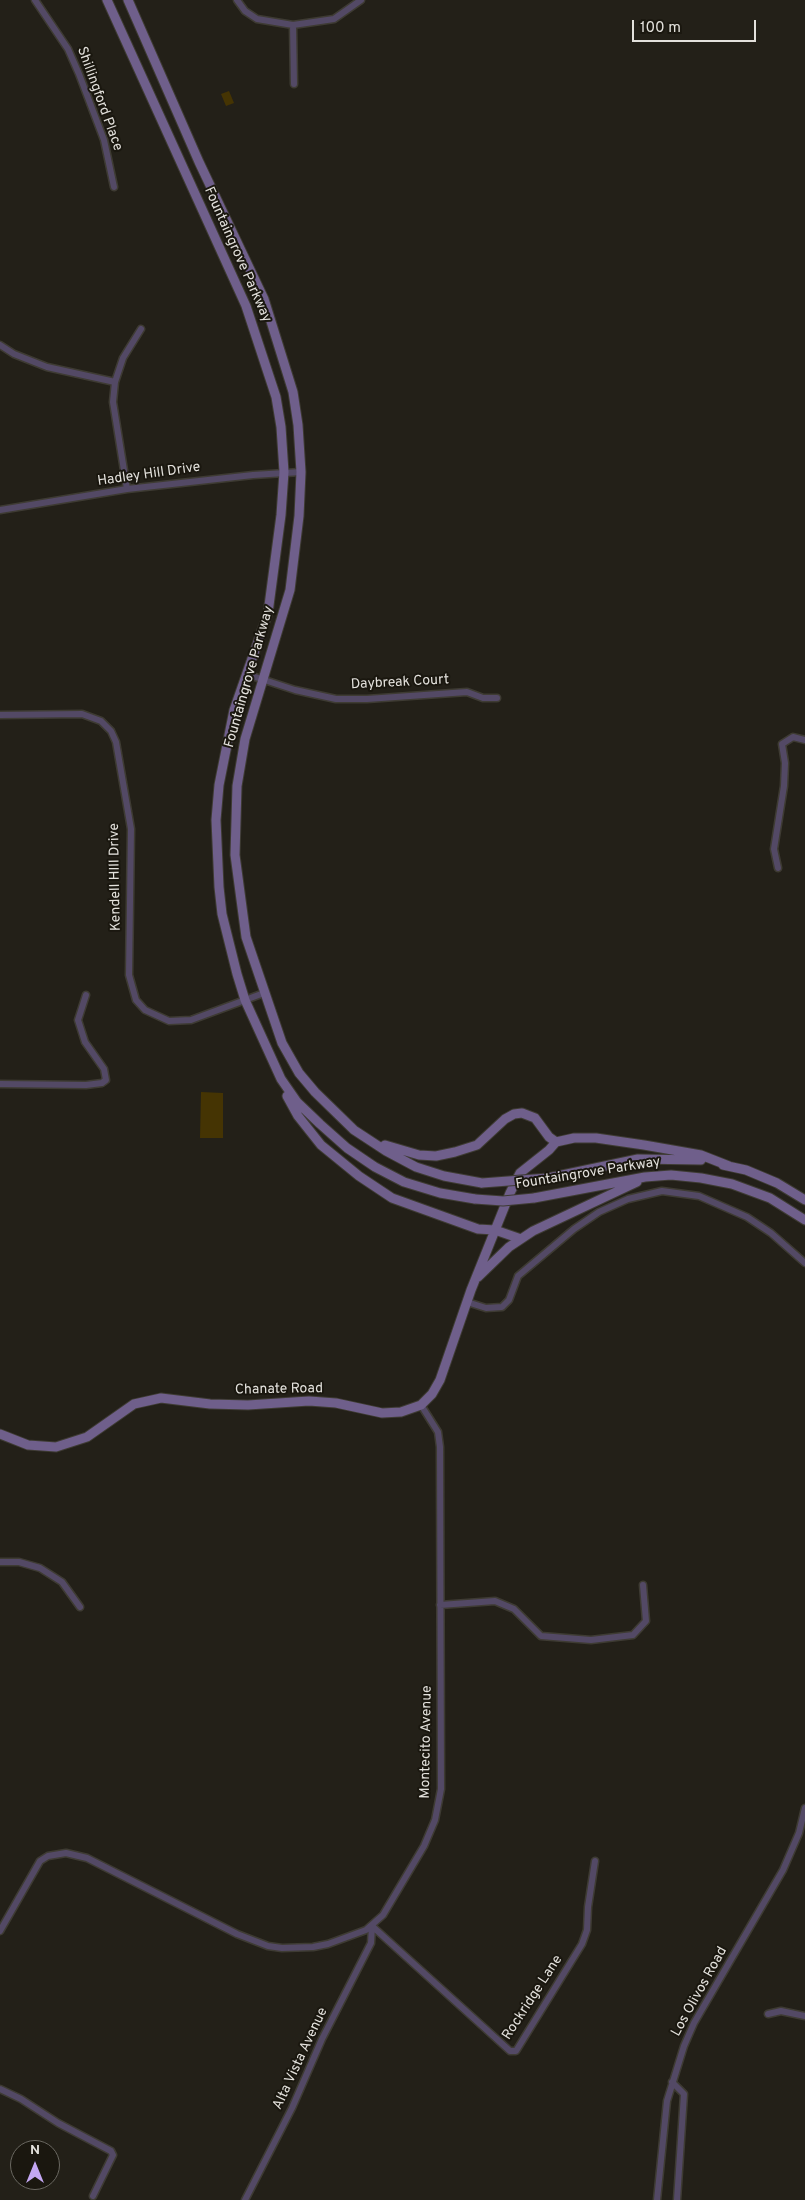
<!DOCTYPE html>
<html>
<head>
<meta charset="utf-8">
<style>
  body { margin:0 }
  #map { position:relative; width:805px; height:2200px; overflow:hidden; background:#232018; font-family:Overpass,sans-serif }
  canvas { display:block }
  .north { position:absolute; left:10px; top:2140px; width:50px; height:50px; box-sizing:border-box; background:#1a170f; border:1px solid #6a6861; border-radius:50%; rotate:0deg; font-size:14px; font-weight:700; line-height:20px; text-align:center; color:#e3e1dc }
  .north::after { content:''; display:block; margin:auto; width:18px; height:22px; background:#c3a7f2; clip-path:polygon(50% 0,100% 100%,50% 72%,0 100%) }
  .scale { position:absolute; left:632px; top:20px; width:124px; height:22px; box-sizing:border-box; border:2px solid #e3e1dc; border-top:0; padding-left:6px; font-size:15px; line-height:18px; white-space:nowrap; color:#e3e1dc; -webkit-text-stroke:4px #1a170f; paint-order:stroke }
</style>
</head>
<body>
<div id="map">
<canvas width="805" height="2200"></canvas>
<div class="north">N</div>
<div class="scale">100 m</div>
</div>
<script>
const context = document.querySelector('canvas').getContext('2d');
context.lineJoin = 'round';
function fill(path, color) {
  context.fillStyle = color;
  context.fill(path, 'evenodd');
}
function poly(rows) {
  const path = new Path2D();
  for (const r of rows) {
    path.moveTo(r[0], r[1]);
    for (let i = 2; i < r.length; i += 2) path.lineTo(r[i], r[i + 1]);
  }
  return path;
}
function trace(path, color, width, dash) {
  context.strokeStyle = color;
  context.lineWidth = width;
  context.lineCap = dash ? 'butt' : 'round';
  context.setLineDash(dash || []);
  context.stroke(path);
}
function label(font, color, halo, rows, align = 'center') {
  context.font = font + ' Overpass,sans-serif';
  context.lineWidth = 4;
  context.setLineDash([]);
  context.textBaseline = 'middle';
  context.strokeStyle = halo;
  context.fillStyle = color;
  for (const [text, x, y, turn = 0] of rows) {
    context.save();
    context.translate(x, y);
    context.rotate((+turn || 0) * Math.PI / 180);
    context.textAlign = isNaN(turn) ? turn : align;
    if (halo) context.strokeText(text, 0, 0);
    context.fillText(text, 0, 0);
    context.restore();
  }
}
const green = poly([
  [229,91,234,103,226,106,221,94],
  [201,1092,223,1093,223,1138,200,1138]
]);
const street = poly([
  [35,0,68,49,79,74,104,140,114,187],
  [237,0,245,11,257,19,293,25,334,19,361,0],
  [293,25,294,84],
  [0,345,14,354,47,367,115,382],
  [127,489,113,402,115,382,123,358,141,329],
  [0,510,127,489,253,475,301,472],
  [246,674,295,690,336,699,367,699,467,692,483,698,497,698],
  [0,715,82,714,101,721,111,731,116,742,131,829,129,975,136,1000,145,1010,169,1021,191,1020,264,993],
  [778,868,774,849,784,786,785,763,782,744,793,737,805,740],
  [0,1084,86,1085,102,1083,106,1080,104,1069,85,1042,78,1020,86,995],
  [467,1302,486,1308,502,1307,509,1300,518,1276,574,1229,599,1212,628,1199,662,1191,699,1196,747,1217,771,1233,805,1263],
  [0,1562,19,1562,40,1568,62,1582,80,1607],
  [440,1605,495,1601,514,1609,541,1636,591,1640,633,1635,646,1621,643,1585],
  [372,1926,510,2051,516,2051,582,1944,587,1930,588,1907,595,1861],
  [0,1931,40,1861,48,1856,66,1853,87,1858,237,1934,268,1946,282,1948,313,1947,328,1944,366,1930,383,1915,424,1846,435,1820,441,1789,440,1447,438,1432,421,1405],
  [768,2014,781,2011,805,2016],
  [672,2082,684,2094,677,2200],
  [0,2089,21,2099,58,2123,111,2151,113,2155,93,2196],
  [245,2200,292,2108,322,2039,371,1943,372,1926],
  [657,2200,667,2101,684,2046,694,2023,783,1870,799,1833,805,1808]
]);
const secondary = poly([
  [107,0,246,306,276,397,281,427,284,472,281,515,268,613,234,710,219,785,216,820,219,887,222,914,237,974,245,1000,281,1079,297,1102,320,1124,347,1148,375,1167,404,1182,440,1193,475,1199],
  [128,0,199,162,264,299,293,392,298,425,301,472,299,516,290,590,245,739,237,786,235,855,246,937,282,1043,299,1073,315,1092,354,1130,386,1151,416,1167,444,1176,482,1183],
  [287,1096,298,1116,321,1145,359,1176,392,1198,478,1229,495,1230,521,1239],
  [385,1145,419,1155,436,1156,455,1152,477,1145,505,1119,514,1114,522,1113,535,1118,549,1137,556,1142,574,1138,596,1138,644,1145,701,1155,729,1166],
  [723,1165,746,1170,777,1183,805,1200],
  [548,1178,638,1159,701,1160],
  [534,1198,645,1177,671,1175,701,1178,732,1184,770,1198,805,1220],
  [478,1277,509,1247,533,1231,637,1182],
  [0,1434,28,1445,56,1447,87,1437,134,1404,161,1398,210,1404,248,1405,309,1401,336,1403,382,1413,401,1412,421,1405,432,1394,440,1380,471,1290,510,1193,520,1173,549,1150,556,1142]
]);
const secondaryBridge = poly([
  [482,1183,548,1178],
  [475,1199,503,1201,534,1198]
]);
const streetNames = [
  ["Shillingford Place",99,99,70],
  ["Fountaingrove Parkway",237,255,66],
  ["Hadley Hill Drive",149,475,-8],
  ["Fountaingrove Parkway",250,677,-74],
  ["Daybreak Court",400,683,-3],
  ["Kendell HIll Drive",116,877,-91],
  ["Fountaingrove Parkway",588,1174,-9],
  ["Chanate Road",279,1390,-1],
  ["Montecito Avenue",427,1742,-89],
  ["Los Olivos Road",700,1992,-61],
  ["Rockridge Lane",533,1998,-57],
  ["Alta Vista Avenue",301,2059,-65]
];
fill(green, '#453403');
trace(street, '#3e3b33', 9);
trace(secondary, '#3e3b33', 11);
trace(street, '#534965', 6);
trace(secondary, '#6f5f8b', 9);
trace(secondaryBridge, '#3e3b33', 11, []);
trace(secondaryBridge, '#6f5f8b', 9);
label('14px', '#e3e1dc', '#1a170f', streetNames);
</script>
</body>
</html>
